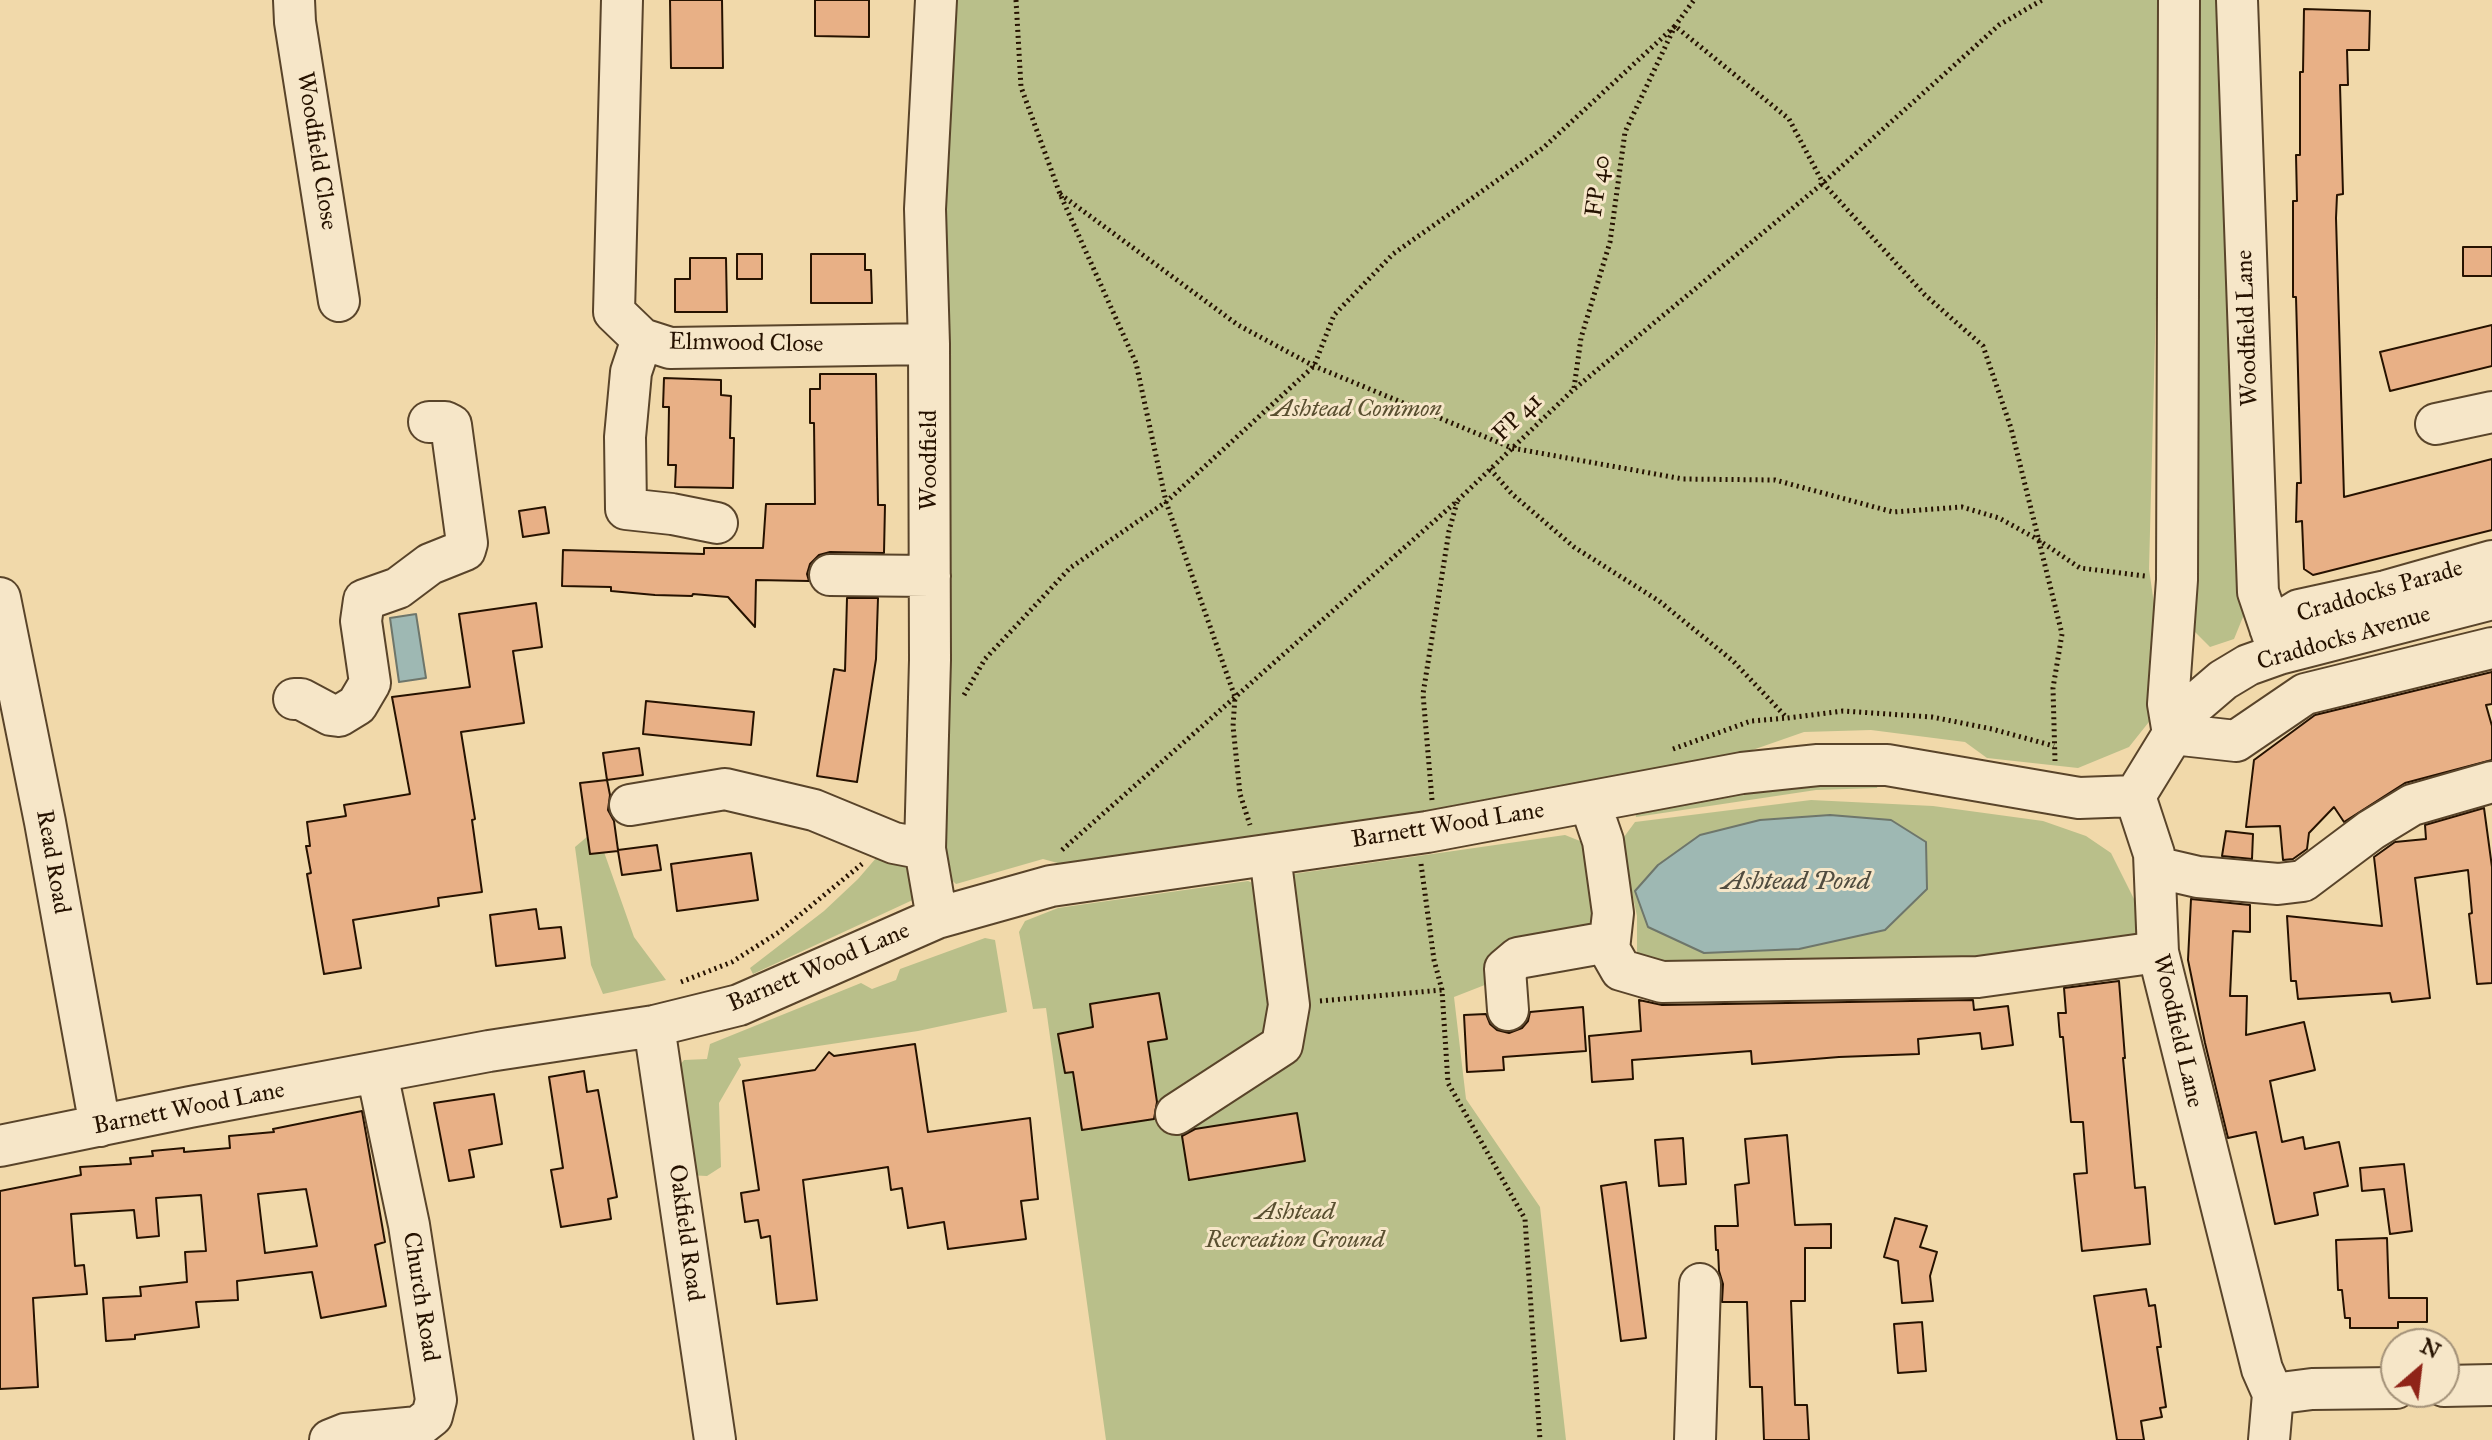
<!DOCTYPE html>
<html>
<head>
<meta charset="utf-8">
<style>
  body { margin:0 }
  #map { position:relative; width:2492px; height:1440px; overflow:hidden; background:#f1d9aa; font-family:"IM FELL Great Primer",serif }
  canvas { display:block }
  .north { position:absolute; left:2380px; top:1328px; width:80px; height:80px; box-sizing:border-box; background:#f6e6c8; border:2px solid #a39178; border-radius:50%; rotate:28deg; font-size:22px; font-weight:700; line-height:32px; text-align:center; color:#261200 }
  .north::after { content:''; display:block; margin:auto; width:28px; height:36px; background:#8f2418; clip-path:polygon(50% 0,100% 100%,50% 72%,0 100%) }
</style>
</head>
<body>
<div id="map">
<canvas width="2492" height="1440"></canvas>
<div class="north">N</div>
</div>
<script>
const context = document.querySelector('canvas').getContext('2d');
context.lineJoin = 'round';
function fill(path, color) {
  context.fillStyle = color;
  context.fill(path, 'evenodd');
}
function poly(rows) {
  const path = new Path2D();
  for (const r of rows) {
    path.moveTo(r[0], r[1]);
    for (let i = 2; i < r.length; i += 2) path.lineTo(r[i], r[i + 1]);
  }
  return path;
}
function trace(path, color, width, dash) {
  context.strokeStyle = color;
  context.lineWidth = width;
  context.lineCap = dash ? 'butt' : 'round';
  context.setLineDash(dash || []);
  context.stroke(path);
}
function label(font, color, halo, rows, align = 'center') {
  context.font = font + ' "IM FELL Great Primer",serif';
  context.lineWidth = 6;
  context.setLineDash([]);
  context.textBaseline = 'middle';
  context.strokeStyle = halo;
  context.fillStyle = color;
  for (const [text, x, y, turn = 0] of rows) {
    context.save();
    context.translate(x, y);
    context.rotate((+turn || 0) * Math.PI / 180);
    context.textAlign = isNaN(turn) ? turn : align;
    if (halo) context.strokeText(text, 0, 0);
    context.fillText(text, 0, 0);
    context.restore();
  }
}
const green = poly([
  [956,0,2164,0,2149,569,2163,666,2160,708,2129,747,2078,768,1987,758,1965,742,1871,730,1804,732,1741,754,1419,815,1072,867,1043,859,956,884,947,876,941,797,939,166],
  [2189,0,2226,0,2243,617,2234,639,2210,647,2193,630],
  [1879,781,1877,788,1816,790,1636,817,1635,810,1725,792],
  [1811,800,1933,806,2043,821,2086,836,2111,853,2135,901,2141,934,2132,947,1989,966,1661,974,1637,960,1637,916,1621,841,1635,822],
  [1565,835,1585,843,1594,919,1587,934,1495,981,1454,997,1466,1099,1540,1207,1566,1440,1106,1440,1046,1008,1033,1009,1019,932,1025,921,1058,908,1248,881,1264,888,1286,882,1293,874],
  [588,836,604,852,634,937,666,980,603,994,591,965,575,847],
  [883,850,905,865,917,898,753,974,750,968,824,911,858,879],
  [985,938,995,940,1007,1012,918,1031,738,1058,741,1065,719,1103,721,1167,707,1176,686,1175,674,1072,684,1060,707,1059,710,1044,861,983,872,989,896,980,900,969]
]);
const water = poly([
  [416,614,426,678,399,682,390,618,416,614],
  [1830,815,1891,820,1926,842,1927,889,1885,930,1799,949,1704,953,1648,927,1635,891,1658,865,1700,835,1760,820,1830,815]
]);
const building = poly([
  [670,0,722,0,723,68,671,68,670,0],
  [815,0,869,0,869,37,815,36,815,0],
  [2304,9,2370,11,2369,50,2347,50,2348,85,2340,85,2343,194,2337,195,2336,218,2344,497,2492,459,2492,530,2313,575,2304,569,2302,521,2296,522,2297,483,2301,483,2296,297,2293,297,2293,201,2297,201,2296,155,2300,155,2300,72,2303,72,2304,9],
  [2463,247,2492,247,2492,276,2463,276,2463,247],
  [737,254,762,254,762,279,737,279,737,254],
  [811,254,865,254,865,270,871,270,872,303,811,303,811,254],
  [690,258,726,258,727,312,675,312,675,279,690,279,690,258],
  [2492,325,2492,366,2390,391,2380,352,2492,325],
  [820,374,876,374,878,505,885,505,884,553,830,552,819,555,810,564,807,574,809,581,756,580,755,627,728,597,693,594,692,596,655,595,611,591,611,587,562,586,563,550,704,554,704,548,763,548,766,504,815,504,814,423,810,423,810,389,820,389,820,374],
  [664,378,721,380,721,395,731,396,730,438,734,438,733,488,675,487,676,465,668,465,669,407,663,407,664,378],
  [545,507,549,533,523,537,519,511,545,507],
  [847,598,878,598,876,659,857,782,817,776,834,669,845,671,847,598],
  [536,603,542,647,513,651,524,723,461,732,475,819,472,820,482,892,438,898,439,906,353,920,361,968,324,974,307,874,311,873,306,846,310,846,307,822,346,816,344,805,410,794,392,697,470,687,459,614,536,603],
  [2492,672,2492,704,2486,705,2492,726,2492,760,2405,783,2344,822,2334,807,2309,833,2307,849,2293,859,2283,860,2280,826,2246,827,2254,760,2315,715,2492,672],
  [646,701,754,712,751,745,643,734,646,701],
  [639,748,643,775,607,780,603,753,639,748],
  [607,780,610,795,608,810,614,821,618,850,657,845,661,870,622,875,618,851,590,854,580,783,607,780],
  [2484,808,2492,867,2492,983,2477,984,2469,914,2472,913,2468,870,2415,878,2430,998,2392,1002,2390,993,2298,999,2296,981,2291,981,2287,916,2382,926,2374,857,2395,842,2426,839,2425,825,2484,808],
  [2226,831,2253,834,2252,859,2222,856,2226,831],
  [751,853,758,900,677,911,671,864,751,853],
  [2191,899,2250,905,2250,932,2233,931,2230,996,2247,996,2246,1035,2304,1022,2315,1070,2270,1081,2282,1142,2303,1137,2305,1149,2339,1142,2348,1186,2314,1193,2318,1215,2275,1224,2256,1132,2228,1138,2205,1043,2188,960,2191,899],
  [536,909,539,929,561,927,565,958,496,966,490,915,536,909],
  [2119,981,2125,1058,2123,1058,2135,1188,2145,1187,2150,1244,2082,1251,2074,1174,2087,1173,2083,1122,2071,1122,2063,1037,2060,1037,2058,1013,2066,1013,2064,988,2119,981],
  [1159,993,1167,1039,1148,1042,1157,1102,1154,1119,1082,1130,1073,1072,1065,1073,1058,1034,1093,1027,1090,1004,1159,993],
  [1639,1000,1662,1005,1973,1000,1974,1010,2008,1006,2013,1045,1982,1049,1980,1033,1918,1039,1919,1054,1839,1057,1752,1064,1751,1051,1632,1060,1633,1079,1592,1082,1589,1036,1641,1031,1639,1000],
  [1583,1007,1586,1051,1503,1057,1504,1070,1467,1072,1464,1015,1486,1014,1490,1024,1497,1030,1509,1033,1522,1028,1528,1021,1530,1012,1583,1007],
  [915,1044,928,1132,1030,1118,1038,1199,1021,1201,1026,1239,948,1249,944,1222,908,1228,902,1188,891,1190,888,1167,803,1180,817,1300,777,1304,770,1236,761,1238,758,1220,745,1222,741,1193,759,1190,743,1081,815,1070,829,1052,834,1056,915,1044],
  [584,1071,587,1092,598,1090,617,1197,608,1199,611,1219,561,1227,551,1170,563,1168,549,1077,584,1071],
  [494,1094,502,1144,469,1150,474,1177,449,1181,434,1103,494,1094],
  [362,1111,385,1242,375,1245,386,1306,321,1318,312,1272,237,1281,238,1300,196,1302,199,1327,135,1335,135,1339,106,1341,103,1298,141,1296,140,1287,187,1282,185,1252,206,1251,201,1195,156,1198,159,1236,137,1238,134,1210,71,1214,75,1266,84,1265,87,1294,33,1298,38,1387,0,1389,0,1191,81,1175,80,1167,131,1164,130,1158,153,1156,152,1151,184,1148,184,1152,230,1148,229,1136,274,1132,273,1129,362,1111],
  [306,1189,317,1246,265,1253,258,1194,306,1189],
  [1297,1113,1305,1161,1189,1180,1182,1136,1195,1129,1297,1113],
  [1787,1135,1795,1225,1831,1224,1831,1248,1805,1248,1805,1301,1791,1301,1795,1405,1807,1405,1809,1440,1764,1440,1762,1387,1750,1387,1747,1302,1722,1302,1723,1284,1719,1271,1718,1250,1716,1250,1715,1226,1738,1226,1735,1185,1749,1183,1745,1139,1787,1135],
  [1683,1138,1686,1184,1659,1186,1655,1140,1683,1138],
  [2404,1164,2412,1231,2390,1234,2384,1189,2362,1191,2360,1168,2404,1164],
  [1626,1182,1646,1338,1621,1341,1601,1186,1626,1182],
  [1895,1218,1927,1226,1920,1247,1937,1252,1930,1276,1933,1301,1902,1303,1898,1261,1884,1257,1895,1218],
  [2387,1238,2389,1298,2427,1298,2427,1322,2398,1322,2398,1328,2350,1328,2350,1318,2345,1318,2342,1290,2338,1290,2336,1240,2387,1238],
  [2146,1289,2149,1306,2155,1305,2161,1347,2157,1347,2166,1407,2160,1408,2162,1417,2141,1421,2144,1440,2117,1440,2094,1296,2146,1289],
  [1922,1322,1926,1371,1898,1373,1894,1324,1922,1322]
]);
const path = poly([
  [1016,0,1021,87,1060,194,1136,363,1166,502,1235,697,1233,726,1240,794,1250,825],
  [1060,194,1238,325,1314,366,1512,448,1683,479,1775,480,1893,512,1962,507,1999,518,2037,539,2080,568,2145,576],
  [1574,388,1581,338,1610,242,1625,132,1675,26,1694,0],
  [1490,469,1512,494,1574,547,1659,601,1733,661,1787,718,1843,711,1932,717,1992,729,2054,746],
  [964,695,985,659,1070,568,1166,502,1314,366,1334,315,1393,254,1543,148,1675,26,1789,119,1823,183,1925,295,1983,346,2011,428,2062,634,2053,688,2055,761],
  [1673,749,1751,721,1787,718],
  [1432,800,1423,694,1449,531,1457,502],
  [1062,850,1457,501,1573,390,1823,183,1999,25,2042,0],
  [1421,864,1434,960,1442,990,1448,1083,1525,1219,1540,1440],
  [681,982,732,962,779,932,862,864],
  [1320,1001,1442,990]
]);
const minor = poly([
  [294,0,295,22,339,301],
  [622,0,614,312,642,339,670,348,929,344],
  [936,0,925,209,929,344,930,660,925,849,937,918],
  [2237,0,2258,592,2279,654],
  [642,339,631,372,625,437,626,509,672,514,717,523],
  [2436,424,2492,412],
  [830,575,930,576],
  [0,598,45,822,100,1126],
  [2270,628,2299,610,2386,591,2492,561],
  [294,699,301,699,331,715,339,716,357,705,370,683,361,621,364,600,398,588,430,564,465,550,467,543,451,425,445,422,429,422],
  [2173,734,2168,704,2177,580,2179,0],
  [2173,734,2236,741,2305,694,2492,648],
  [2135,796,2154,854,2158,952,2262,1369,2273,1394,2269,1440],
  [2135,796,2173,734,2195,704,2223,680,2248,665,2279,654,2492,599],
  [1590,803,1603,841,1613,913,1609,949,1621,970,1662,982,1978,977,2158,952],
  [630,805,725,789,814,810,894,843,925,849],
  [2155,867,2198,877,2278,884,2303,881,2371,830,2412,805,2492,782],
  [1508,1010,1505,969,1518,958,1608,942],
  [654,1026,715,1440],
  [1176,1114,1282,1045,1289,1005,1270,855],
  [0,1146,190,1107,489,1051,654,1026,739,1005,937,918,1051,886,1427,832,1742,773,1818,765,1887,765,2079,798,2135,796],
  [2444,1386,2492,1385],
  [2273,1394,2312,1389,2396,1388],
  [330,1440,345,1434,418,1427,432,1416,436,1400,409,1225,377,1073],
  [1695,1440,1700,1284]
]);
const streetNames = [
  ["Woodfield Close",316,151,81],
  ["FP 40",1599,186,-82],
  ["Woodfield Lane",2248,328,-92],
  ["Elmwood Close",746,344,1],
  ["FP 41",1518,418,-44],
  ["Woodfield",930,460,-90],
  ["Craddocks Parade",2380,592,-16],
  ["Craddocks Avenue",2344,639,-16],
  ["Barnett Wood Lane",1448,826,-9],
  ["Read Road",52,862,80],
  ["Barnett Wood Lane",819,968,-23],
  ["Woodfield Lane",2177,1031,77],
  ["Barnett Wood Lane",189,1109,-11],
  ["Oakfield Road",685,1233,82],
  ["Church Road",420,1297,81]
];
const parkNames = [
  ["Ashtead Common",1357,410],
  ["Ashtead",1295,1213],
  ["Recreation Ground",1295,1241]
];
const waterNames = [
  ["Ashtead Pond",1796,883]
];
fill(green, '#b9bf8a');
fill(water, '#9eb8b3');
trace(water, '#6e766b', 2);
fill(building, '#e8b086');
trace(building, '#261200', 2);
trace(minor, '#59442a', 44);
trace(path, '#261200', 5, [2, 4]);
trace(minor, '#f6e6c8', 40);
label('24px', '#261200', '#f6e6c8', streetNames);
label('italic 24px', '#594f30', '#f6e6c8', parkNames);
label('italic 26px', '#504c3f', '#f6e6c8', waterNames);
</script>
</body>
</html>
